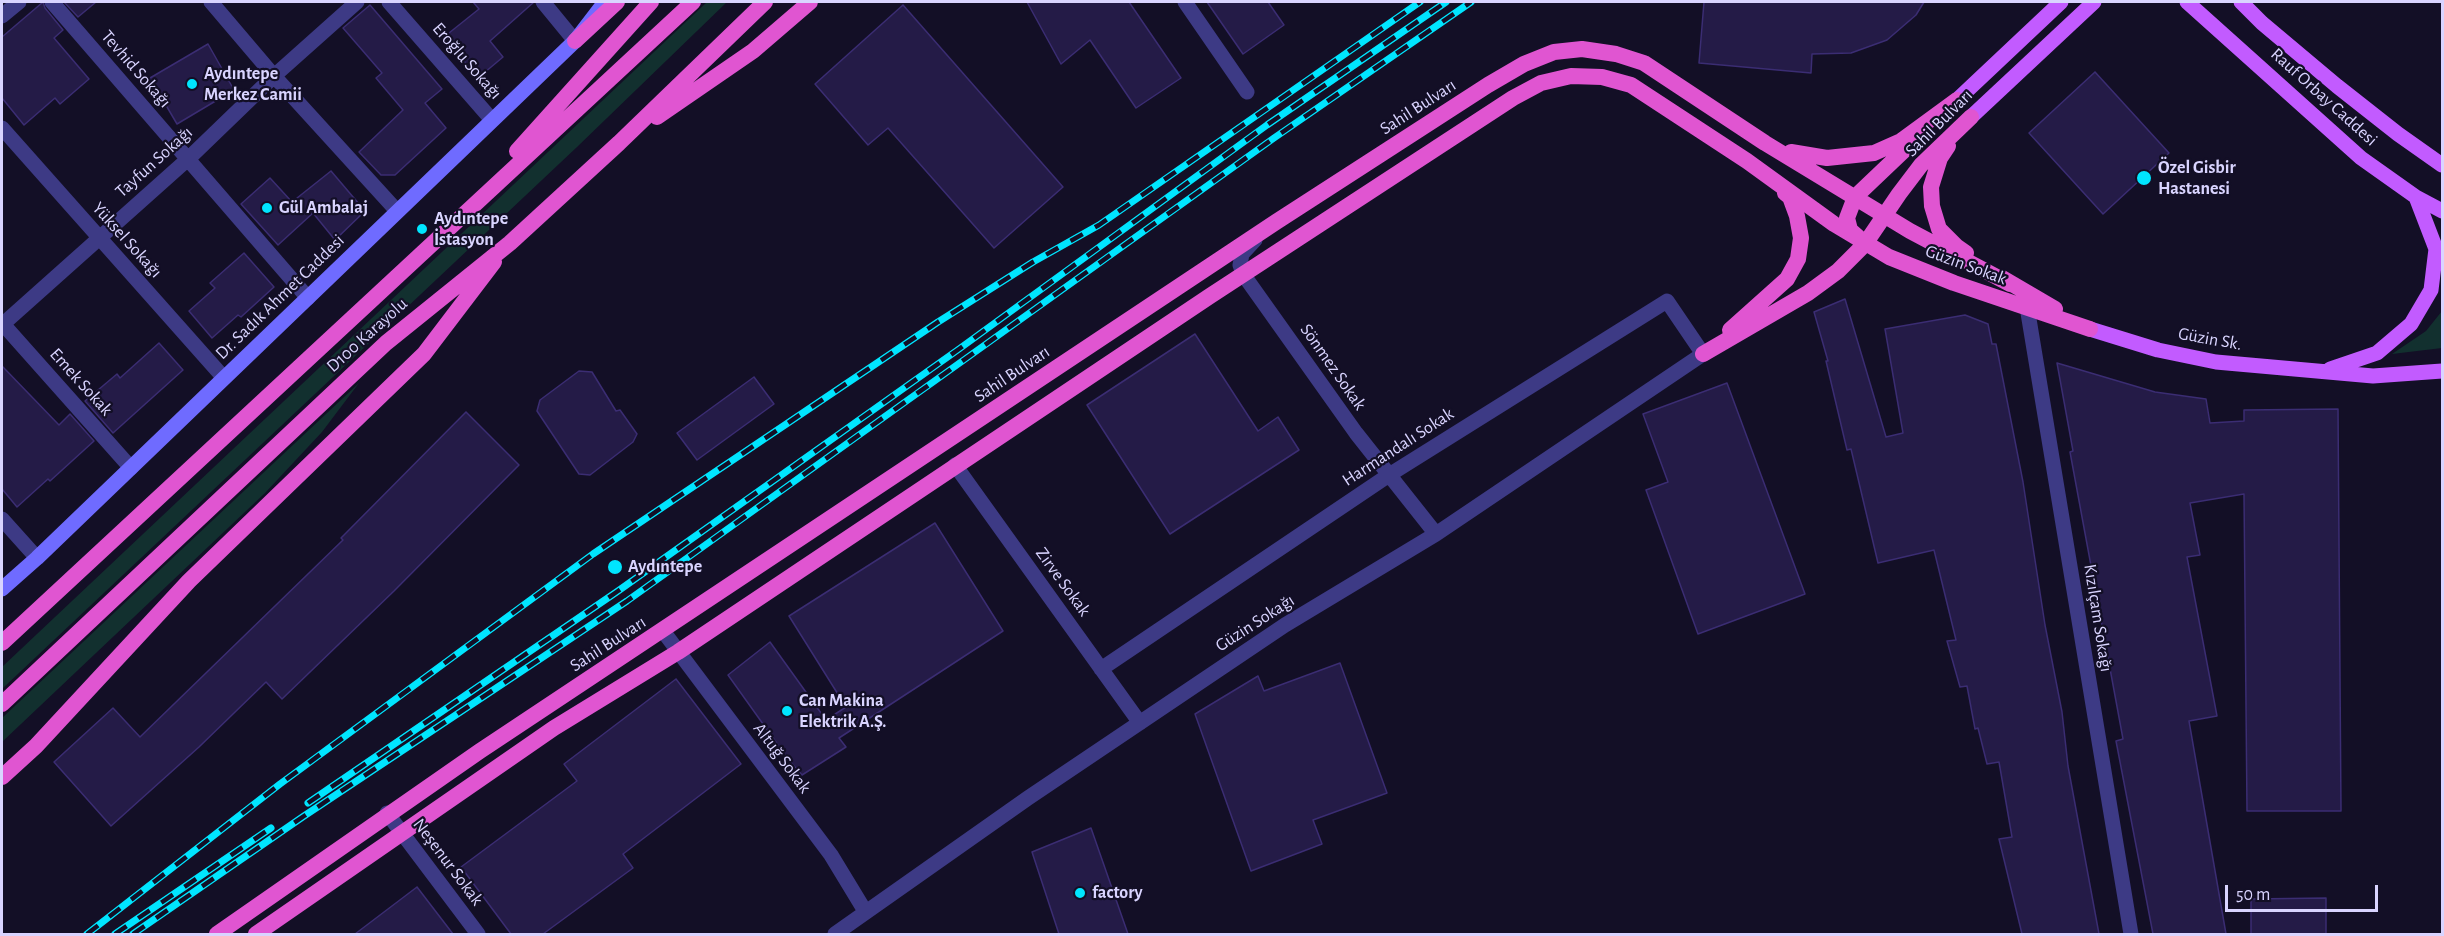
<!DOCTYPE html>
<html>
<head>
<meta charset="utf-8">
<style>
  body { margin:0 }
  #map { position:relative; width:2444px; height:936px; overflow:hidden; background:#130f26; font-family:"Alegreya Sans",sans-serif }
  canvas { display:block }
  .frame { position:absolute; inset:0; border:3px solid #d9d4ff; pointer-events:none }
  .scale { position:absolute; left:2225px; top:885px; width:153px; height:27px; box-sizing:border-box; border:3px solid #d9d4ff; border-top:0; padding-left:8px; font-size:18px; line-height:21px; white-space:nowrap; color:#d9d4ff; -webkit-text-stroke:4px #130f26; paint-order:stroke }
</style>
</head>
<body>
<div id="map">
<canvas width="2444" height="936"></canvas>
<div class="frame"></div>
<div class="scale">50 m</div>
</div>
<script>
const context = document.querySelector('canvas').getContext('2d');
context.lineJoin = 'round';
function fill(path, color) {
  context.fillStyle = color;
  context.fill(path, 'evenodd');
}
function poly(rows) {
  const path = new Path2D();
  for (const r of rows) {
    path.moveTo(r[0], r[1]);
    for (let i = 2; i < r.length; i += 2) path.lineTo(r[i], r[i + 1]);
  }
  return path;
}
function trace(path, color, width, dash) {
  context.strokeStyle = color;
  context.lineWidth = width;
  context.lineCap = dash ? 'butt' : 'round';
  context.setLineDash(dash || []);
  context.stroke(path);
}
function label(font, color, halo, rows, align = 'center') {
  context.font = font + ' "Alegreya Sans",sans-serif';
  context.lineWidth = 4.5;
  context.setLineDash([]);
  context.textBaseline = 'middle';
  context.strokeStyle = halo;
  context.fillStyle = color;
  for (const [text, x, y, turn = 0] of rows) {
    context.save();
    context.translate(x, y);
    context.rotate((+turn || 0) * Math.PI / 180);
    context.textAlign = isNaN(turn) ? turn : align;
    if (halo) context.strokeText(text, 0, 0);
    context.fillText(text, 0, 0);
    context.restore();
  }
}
const green = poly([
  [707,2,727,2,577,147,2,689,2,667],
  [2442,311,2442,348,2392,354,2426,331],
  [359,383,322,432,265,493,2,742,2,718]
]);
const building = poly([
  [43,2,45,8,63,30,54,38,89,79,60,104,55,98,24,125,2,98,2,37,43,2],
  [64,2,96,2,78,17,64,2],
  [473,2,534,2,490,41,503,57,478,78,444,37,479,9,473,2],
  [1027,2,1129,2,1181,78,1136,108,1090,40,1061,64,1027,2],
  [1207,2,1268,2,1284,25,1243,54,1207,2],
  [1704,2,1924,2,1916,15,1887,40,1851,53,1812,54,1811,73,1699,63,1704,2],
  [370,5,442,89,425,103,446,128,395,175,381,175,359,152,403,110,376,78,382,73,343,28,370,5],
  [903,5,1063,187,994,248,888,128,868,145,815,84,903,5],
  [208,44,234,90,177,124,150,78,208,44],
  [2095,72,2169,153,2103,214,2029,133,2095,72],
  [331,171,365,211,335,240,313,213,278,245,241,204,270,178,292,202,331,171],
  [244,253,274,287,241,317,238,315,212,338,189,311,215,288,210,283,244,253],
  [1845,299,1886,437,1903,433,1885,329,1965,315,1988,324,1992,344,1996,344,2023,482,2045,625,2062,712,2068,766,2099,934,2022,934,1999,839,2012,837,1999,762,1987,764,1978,728,1975,729,1967,686,1960,687,1947,641,1956,640,1934,550,1878,563,1851,449,1847,450,1826,361,1828,361,1814,312,1845,299],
  [1195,334,1258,431,1278,417,1299,450,1170,534,1087,405,1195,334],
  [159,343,183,370,113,433,85,401,117,374,120,378,159,343],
  [2057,363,2155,392,2206,399,2210,423,2244,421,2244,410,2338,409,2341,811,2247,811,2244,494,2190,503,2200,555,2187,557,2217,716,2189,721,2226,934,2153,934,2116,741,2123,739,2070,452,2073,451,2057,363],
  [2,366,59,425,70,414,94,441,50,481,48,479,17,507,2,489,2,366],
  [579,371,592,372,616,411,620,410,637,434,633,442,590,475,579,474,537,411,540,400,579,371],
  [754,377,774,404,697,460,677,433,754,377],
  [1727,383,1805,594,1698,634,1646,490,1668,482,1643,414,1727,383],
  [466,412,519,465,394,591,282,699,266,682,199,747,111,826,54,762,113,708,140,737,343,540,341,538,466,412],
  [935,523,1003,631,839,738,846,747,802,775,788,759,728,675,770,642,826,720,846,707,789,616,935,523],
  [1340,663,1387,793,1313,820,1322,844,1251,871,1195,714,1258,676,1264,691,1340,663],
  [676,679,741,764,623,854,633,868,543,934,511,934,461,867,577,781,564,764,676,679],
  [1091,828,1128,934,1059,934,1032,852,1091,828],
  [417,887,453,934,355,934,417,887],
  [2326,898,2326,934,2251,934,2251,899,2326,898]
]);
const minor = poly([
  [52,2,308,298],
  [211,2,274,76,397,211],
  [389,2,492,120],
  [543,2,575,41],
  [1185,2,1247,92],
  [2,16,19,2],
  [2,128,224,378],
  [1255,240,1242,254,1240,265,1243,274,1356,433,1436,534],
  [2027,307,2131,934],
  [2,323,131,468],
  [2,325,188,159,274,76,357,2],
  [955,465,1140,723],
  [2,519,37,558],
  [663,631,831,855,865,911],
  [387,813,478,934],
  [835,934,1028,798,1285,625,1436,534,1703,354,1667,301,1389,475,1101,669]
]);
const secondary = poly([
  [2,589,37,558,575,41,605,2]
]);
const primary = poly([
  [2187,2,2361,158,2416,197,2442,211],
  [2241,2,2262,23,2337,86,2398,134,2442,165],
  [1957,100,2061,2],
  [1971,117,2094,2],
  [2090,329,2158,350,2216,362,2373,376,2442,371],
  [2330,369,2377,353,2411,324,2431,290,2436,249,2416,197]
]);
const trunk = poly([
  [575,41,617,2],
  [657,117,753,51,810,2],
  [1948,146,1940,158,1931,187,1932,206,1939,229,1956,246,1966,253],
  [517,151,651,2],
  [1791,152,1827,158,1874,153,1901,141,1957,100],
  [1858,237,1850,230,1847,218,1855,197,1916,139],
  [2002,278,2055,309],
  [1730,330,1787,279,1798,259,1801,238,1797,216,1790,197,1785,193],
  [1703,354,1808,293,1838,271,1865,244,1899,194,1921,165,1971,117],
  [2,643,693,2],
  [2,704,386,343,510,243,619,143,765,2],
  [2,777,36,746,189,581,424,354,494,262],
  [217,934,480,751,1276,222,1488,85,1524,64,1554,52,1582,49,1616,54,1644,63,1765,143,1910,231,2010,284],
  [256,934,554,728,678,652,1210,296,1513,98,1541,83,1571,76,1602,77,1631,85,1747,161,1834,224,1889,257,1954,283,2090,329]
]);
const rail = poly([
  [308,803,618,591,959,349,1267,125,1446,2],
  [87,934,280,784,593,554,938,322,1033,262,1099,225,1420,2],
  [115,934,271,828],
  [133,934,304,816,627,601,1274,138,1471,2]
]);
const markers = [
  [192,84,6,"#00e5ff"],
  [2144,178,8,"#00e5ff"],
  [267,208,6,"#00e5ff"],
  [422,229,6,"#00e5ff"],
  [615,567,8,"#00e5ff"],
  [787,711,6,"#00e5ff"],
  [1080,893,6,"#00e5ff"]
];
const streetNames = [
  ["Eroğlu Sokağı",467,61,49],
  ["Tevhid Sokağı",136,69,49],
  ["Rauf Orbay Caddesi",2324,97,42],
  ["Sahil Bulvarı",1418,107,-33],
  ["Sahil Bulvarı",1939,123,-45],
  ["Tayfun Sokağı",154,162,-42],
  ["Yüksel Sokağı",127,240,48],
  ["Güzin Sokak",1966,265,20],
  ["Dr. Sadık Ahmet Caddesi",280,297,-44],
  ["D100 Karayolu",367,335,-42],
  ["Güzin Sk.",2210,339,10],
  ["Sönmez Sokak",1333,367,55],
  ["Sahil Bulvarı",1012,374,-34],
  ["Emek Sokak",81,382,48],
  ["Harmandalı Sokak",1398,447,-33],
  ["Zirve Sokak",1063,582,54],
  ["Kızılçam Sokağı",2098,618,81],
  ["Güzin Sokağı",1255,623,-33],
  ["Sahil Bulvarı",608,644,-33],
  ["Altuğ Sokak",782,758,53],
  ["Neşenur Sokak",448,862,53]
];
const poiNames = [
  ["Aydıntepe",204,74],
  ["Merkez Camii",204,95],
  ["Özel Gisbir",2158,168],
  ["Hastanesi",2158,189],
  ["Gül Ambalaj",279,208],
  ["Aydıntepe",434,219],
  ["İstasyon",434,240],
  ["Aydıntepe",628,567],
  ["Can Makina",799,701],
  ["Elektrik A.Ş.",799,722],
  ["factory",1092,893]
];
fill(green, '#12302f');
fill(building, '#241b47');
trace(building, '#3b2d73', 1.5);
trace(minor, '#3d3a85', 15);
trace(secondary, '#6f6bff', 15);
trace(primary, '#c25bff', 15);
trace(trunk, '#e055d1', 16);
trace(rail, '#00e5ff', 7);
trace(rail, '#130f26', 4.5, [14]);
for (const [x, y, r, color] of markers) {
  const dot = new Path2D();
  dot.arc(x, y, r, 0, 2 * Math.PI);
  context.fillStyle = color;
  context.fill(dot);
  trace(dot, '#130f26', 2);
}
label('18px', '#d9d4ff', '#130f26', streetNames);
label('bold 18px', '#d9d4ff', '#130f26', poiNames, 'left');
</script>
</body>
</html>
